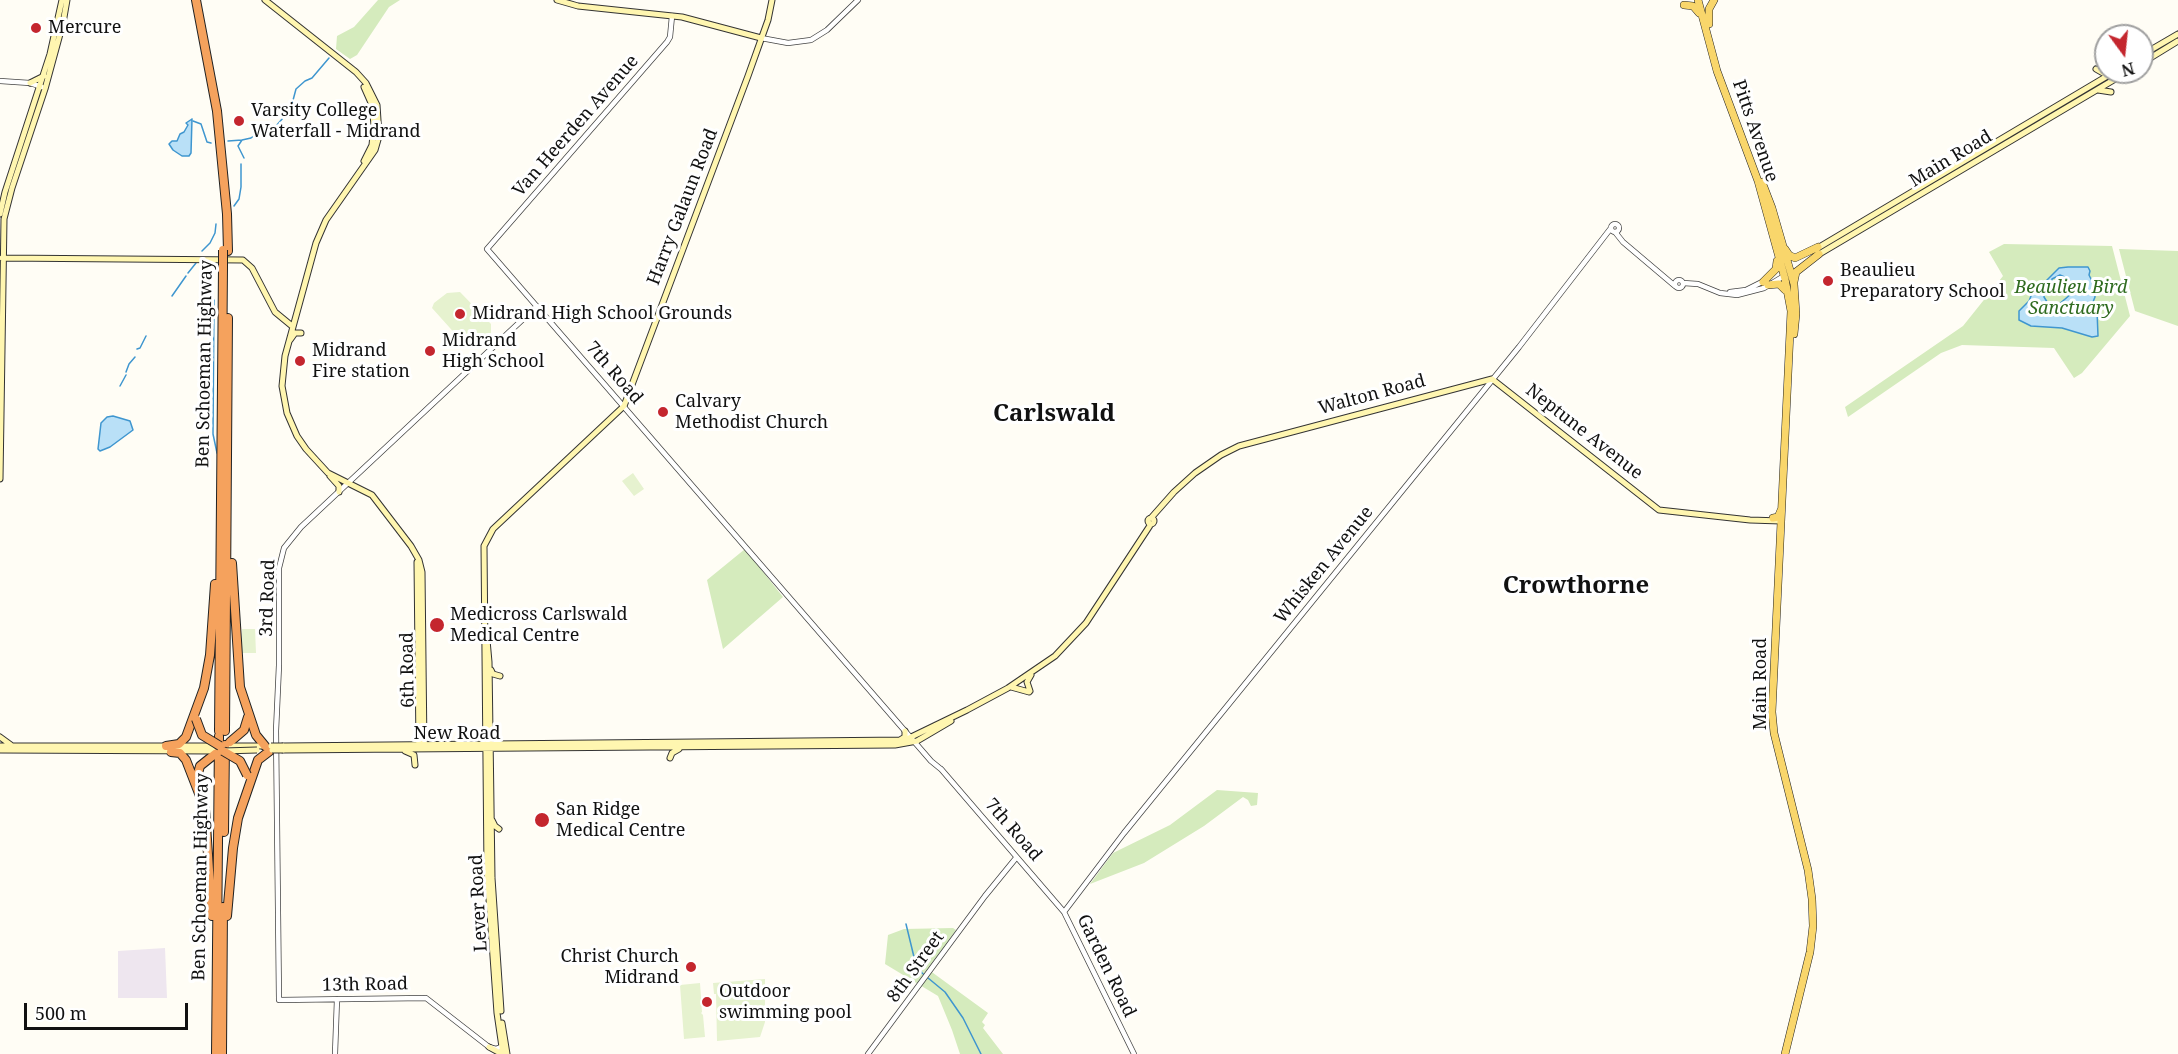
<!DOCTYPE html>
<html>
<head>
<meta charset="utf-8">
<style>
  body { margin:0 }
  #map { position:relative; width:2178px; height:1054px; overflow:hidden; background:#fffdf5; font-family:"Noto Serif",serif }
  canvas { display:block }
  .north { position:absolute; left:2094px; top:24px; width:60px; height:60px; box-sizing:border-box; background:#fff; border:2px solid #a0a0a0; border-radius:50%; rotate:165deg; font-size:16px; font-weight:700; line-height:24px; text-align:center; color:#111 }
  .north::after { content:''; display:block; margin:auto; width:21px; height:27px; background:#c4262e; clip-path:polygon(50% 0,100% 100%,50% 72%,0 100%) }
  .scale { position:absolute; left:24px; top:1003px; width:164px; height:27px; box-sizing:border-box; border:3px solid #111; border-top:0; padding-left:8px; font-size:18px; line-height:21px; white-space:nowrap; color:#111; -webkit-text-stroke:4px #fff; paint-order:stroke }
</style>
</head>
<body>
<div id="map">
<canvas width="2178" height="1054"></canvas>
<div class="north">N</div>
<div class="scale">500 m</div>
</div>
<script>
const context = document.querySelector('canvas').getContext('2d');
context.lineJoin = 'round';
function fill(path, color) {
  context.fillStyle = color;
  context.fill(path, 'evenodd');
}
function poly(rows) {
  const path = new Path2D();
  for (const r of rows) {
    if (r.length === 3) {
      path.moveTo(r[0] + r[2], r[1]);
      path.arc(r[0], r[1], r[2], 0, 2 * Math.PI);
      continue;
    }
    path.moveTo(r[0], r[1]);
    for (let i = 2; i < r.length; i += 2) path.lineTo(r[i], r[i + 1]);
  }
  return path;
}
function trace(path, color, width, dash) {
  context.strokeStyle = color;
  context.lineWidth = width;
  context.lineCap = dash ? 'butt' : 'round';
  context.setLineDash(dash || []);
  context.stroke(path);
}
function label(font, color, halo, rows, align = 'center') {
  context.font = font + ' "Noto Serif",serif';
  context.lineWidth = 6;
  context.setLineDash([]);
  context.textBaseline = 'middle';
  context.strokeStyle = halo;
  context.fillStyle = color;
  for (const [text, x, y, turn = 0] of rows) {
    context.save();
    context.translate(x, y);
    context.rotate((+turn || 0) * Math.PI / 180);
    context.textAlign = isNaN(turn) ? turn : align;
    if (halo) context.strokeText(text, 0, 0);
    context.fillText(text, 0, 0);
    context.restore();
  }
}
const industrial = poly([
  [165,948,167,998,118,998,118,951]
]);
const green = poly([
  [378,0,400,0,389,7,357,55,350,59,336,49,337,36,354,27],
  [2004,244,2112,246,2130,316,2082,373,2074,378,2054,348,1962,345,1941,353,1848,417,1845,407,1963,326,2003,276,1989,252],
  [2119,249,2178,251,2178,326,2135,311],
  [745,549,783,597,723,649,707,580],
  [1217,790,1258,793,1257,805,1251,806,1248,800,1243,797,1204,826,1144,863,1090,884,1113,853,1170,825],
  [953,928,956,930,929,970,988,1013,982,1022,985,1025,983,1028,1003,1054,960,1054,952,1030,938,996,885,964,888,935,904,929]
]);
const pitch = poly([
  [460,292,491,324,491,337,481,346,467,347,432,308,434,303,447,293],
  [633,473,644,489,634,496,622,481],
  [242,629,255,629,256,653,242,653],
  [765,979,765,1022,760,1037,717,1041,716,994,714,994,713,983],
  [700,983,702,1012,701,1013,703,1015,705,1037,684,1039,680,985]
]);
const water = poly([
  [192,119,191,153,189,156,182,156,173,150,169,144,172,141,177,141,180,134,184,132,188,125,186,123,192,119],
  [2068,267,2088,267,2090,271,2089,275,2094,285,2095,297,2093,302,2097,310,2098,336,2092,337,2062,328,2031,326,2019,320,2019,311,2029,301,2033,291,2037,290,2059,268,2068,267],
  [2060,275,2069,279,2071,294,2058,305,2049,305,2044,297,2045,288,2052,283,2052,279,2060,275],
  [113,416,130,421,133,430,110,447,100,451,98,449,101,423,107,417,113,416]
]);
const stream = poly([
  [292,104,296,89,305,81,312,78,329,58],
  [193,121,201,124,207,142,211,143],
  [228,141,242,140],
  [244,158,238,146,242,140,251,138,260,131,276,126,290,110],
  [234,206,239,199,241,187,241,164],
  [202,251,210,243,215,233,216,224],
  [214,268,216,263],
  [188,273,196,263],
  [172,296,186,276],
  [214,300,213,434,217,453],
  [137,349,140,348,146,336],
  [126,372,129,364,135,357],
  [120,386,126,375],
  [906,924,914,957,922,973,945,992,963,1018,981,1054]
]);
const tertiary = poly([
  [672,16,670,37,667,42,487,249,931,761,942,770],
  [761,38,788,43,811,40,827,30,858,0],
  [0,81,30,83,42,87],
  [1615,228,4],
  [1615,232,1623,242,1675,286],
  [1679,284,4],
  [1683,283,1698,284,1720,293,1737,295,1764,288,1784,276],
  [1730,292,1746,290,1764,281],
  [941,769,1064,912,1134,1054],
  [1064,912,1124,833,1519,347,1611,228],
  [503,1046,496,1049,489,1047,426,998,279,1000,276,731,279,665,279,568,284,548,301,527,537,306],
  [335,1054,337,999],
  [868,1054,985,896,1016,858]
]);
const secondary = poly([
  [265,0,356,72,366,83,377,105,379,136,375,150,326,220,316,243,285,356,282,386,287,413,297,436,306,449,328,473,372,495,411,546,419,560,422,572,424,749],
  [557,0,578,6,682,17,761,38],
  [2142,55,2178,34],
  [2142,63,2178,41],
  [2096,69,2103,73,2108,74],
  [30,83,44,76],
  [2098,90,2111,92],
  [364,161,372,145,374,125,372,105,364,87],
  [1934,163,1944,167,1953,166],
  [1929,178,1935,173,1935,164],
  [0,214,5,192,50,54,62,0],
  [1816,249,2114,72],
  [1816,256,2127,72],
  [2,258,243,260,252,268,275,312,292,326],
  [290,340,295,333,301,333],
  [330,476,339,486,339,492],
  [0,479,4,219,12,188,45,89,63,23,67,0],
  [1151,521,3],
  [1151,518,1174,492,1195,473,1221,455,1239,446,1492,379,1659,510,1750,520,1781,521],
  [417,562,419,748],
  [487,640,489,662,492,878,501,1011],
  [491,670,493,674,500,676],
  [1011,687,1029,692],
  [1030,691,1027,682,1031,675],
  [0,737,11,745],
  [900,740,905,737,905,731],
  [0,746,166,746],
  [176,746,216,746],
  [228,746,266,746],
  [283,746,905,740,967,710,1008,688,1055,656,1086,623,1151,524],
  [0,750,214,751],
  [283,750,895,745,917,741,951,721],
  [405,751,414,755,415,765],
  [670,758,672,753,679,749],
  [492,820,495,826,499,829],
  [502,1023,507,1054],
  [489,1047,502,1054],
  [503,1054,497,1013,487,871,484,546,493,529,624,406,748,76,768,20,772,0]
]);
const primary = poly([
  [1698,0,1717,71,1758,181,1785,279,1791,311,1772,712,1774,733,1808,870,1812,899,1813,926,1810,952,1785,1054],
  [1684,5,1693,6,1699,13],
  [1709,24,1709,9,1714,0],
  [1762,182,1772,208,1794,284,1796,314,1794,334],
  [1785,249,1789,255,1795,258,1818,247],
  [1763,282,1776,269,1777,261],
  [1794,282,1796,272,1819,254],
  [1768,285,1779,284,1785,290],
  [1773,518,1778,517,1781,510]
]);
const motorway = poly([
  [196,0,217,111,227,214,228,251],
  [232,563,240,687,256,735,265,746],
  [219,731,223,267],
  [225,731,228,318],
  [230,742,244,730,248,717],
  [166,746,179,744,186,737,204,688,210,655,215,584],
  [171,752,180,753,186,760,205,809,212,916],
  [196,781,200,766,215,754],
  [224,832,225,745],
  [227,916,233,848,238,818,258,760,271,750],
  [216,1054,219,736],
  [222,1054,223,907]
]);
const secondaryBridge = poly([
  [271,746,283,746],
  [272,750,283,750],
  [223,751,257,750]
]);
const motorwayBridge = poly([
  [223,267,223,250],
  [196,719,202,735,220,746],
  [223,751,240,761,247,775]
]);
const markers = [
  [36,28,6,"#c4262e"],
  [239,121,6,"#c4262e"],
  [1828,281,6,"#c4262e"],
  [460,314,6,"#c4262e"],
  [430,351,6,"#c4262e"],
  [300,361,6,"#c4262e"],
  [663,412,6,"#c4262e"],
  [437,625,8,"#c4262e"],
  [542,820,8,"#c4262e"],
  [691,967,6,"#c4262e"],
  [707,1002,6,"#c4262e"]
];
const poiNames = [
  ["Mercure",48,28],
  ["Varsity College",251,111],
  ["Waterfall - Midrand",251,132],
  ["Beaulieu",1840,271],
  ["Preparatory School",1840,292],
  ["Midrand High School Grounds",472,314],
  ["Midrand",442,341],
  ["High School",442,362],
  ["Midrand",312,351],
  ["Fire station",312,372],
  ["Calvary",675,402],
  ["Methodist Church",675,423],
  ["Medicross Carlswald",450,615],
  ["Medical Centre",450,636],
  ["San Ridge",556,810],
  ["Medical Centre",556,831],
  ["Christ Church",679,957,"right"],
  ["Midrand",679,978,"right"],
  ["Outdoor",719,992],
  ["swimming pool",719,1013]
];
const streetNames = [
  ["Van Heerden Avenue",576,126,-49],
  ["Pitts Avenue",1755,131,71],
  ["Main Road",1951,159,-31],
  ["Harry Galaun Road",683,207,-69],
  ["Ben Schoeman Highway",205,364,-89],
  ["7th Road",614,373,49],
  ["Walton Road",1372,395,-15],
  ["Neptune Avenue",1584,432,38],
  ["Whisken Avenue",1324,565,-51],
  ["3rd Road",268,598,-88],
  ["6th Road",408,670,-91],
  ["Main Road",1761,684,-90],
  ["New Road",457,734],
  ["7th Road",1013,830,49],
  ["Ben Schoeman Highway",201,877,-89],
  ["Lever Road",479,903,-93],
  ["Garden Road",1106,966,64],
  ["8th Street",916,967,-54],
  ["13th Road",365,985,-1]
];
const parkNames = [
  ["Beaulieu Bird",2071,288],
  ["Sanctuary",2071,309]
];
const districtNames = [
  ["Carlswald",1054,414],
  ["Crowthorne",1576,586]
];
fill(industrial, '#eee6ef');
fill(green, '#d5ebbd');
fill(pitch, '#e6f2cf');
fill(water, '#b9e0f7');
trace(water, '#3f96cf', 1.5);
trace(stream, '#3f96cf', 1.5);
trace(tertiary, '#444', 6);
trace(secondary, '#333', 7);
trace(primary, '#222', 8);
trace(motorway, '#222', 10);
trace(tertiary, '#fff', 4.5);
trace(secondary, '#fff6b0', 5);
trace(primary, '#f9d66b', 7);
trace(motorway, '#f5a25d', 8);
trace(secondaryBridge, '#333', 7, []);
trace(motorwayBridge, '#222', 10, []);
trace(secondaryBridge, '#fff6b0', 5);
trace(motorwayBridge, '#f5a25d', 8);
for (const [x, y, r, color] of markers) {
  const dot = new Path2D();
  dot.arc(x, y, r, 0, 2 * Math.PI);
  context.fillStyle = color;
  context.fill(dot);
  trace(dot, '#fff', 2);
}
label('18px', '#111', '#fff', poiNames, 'left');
label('18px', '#111', '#fff', streetNames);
label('italic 18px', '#2f6b1f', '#fff', parkNames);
label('bold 24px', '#111', '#fff', districtNames);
</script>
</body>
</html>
